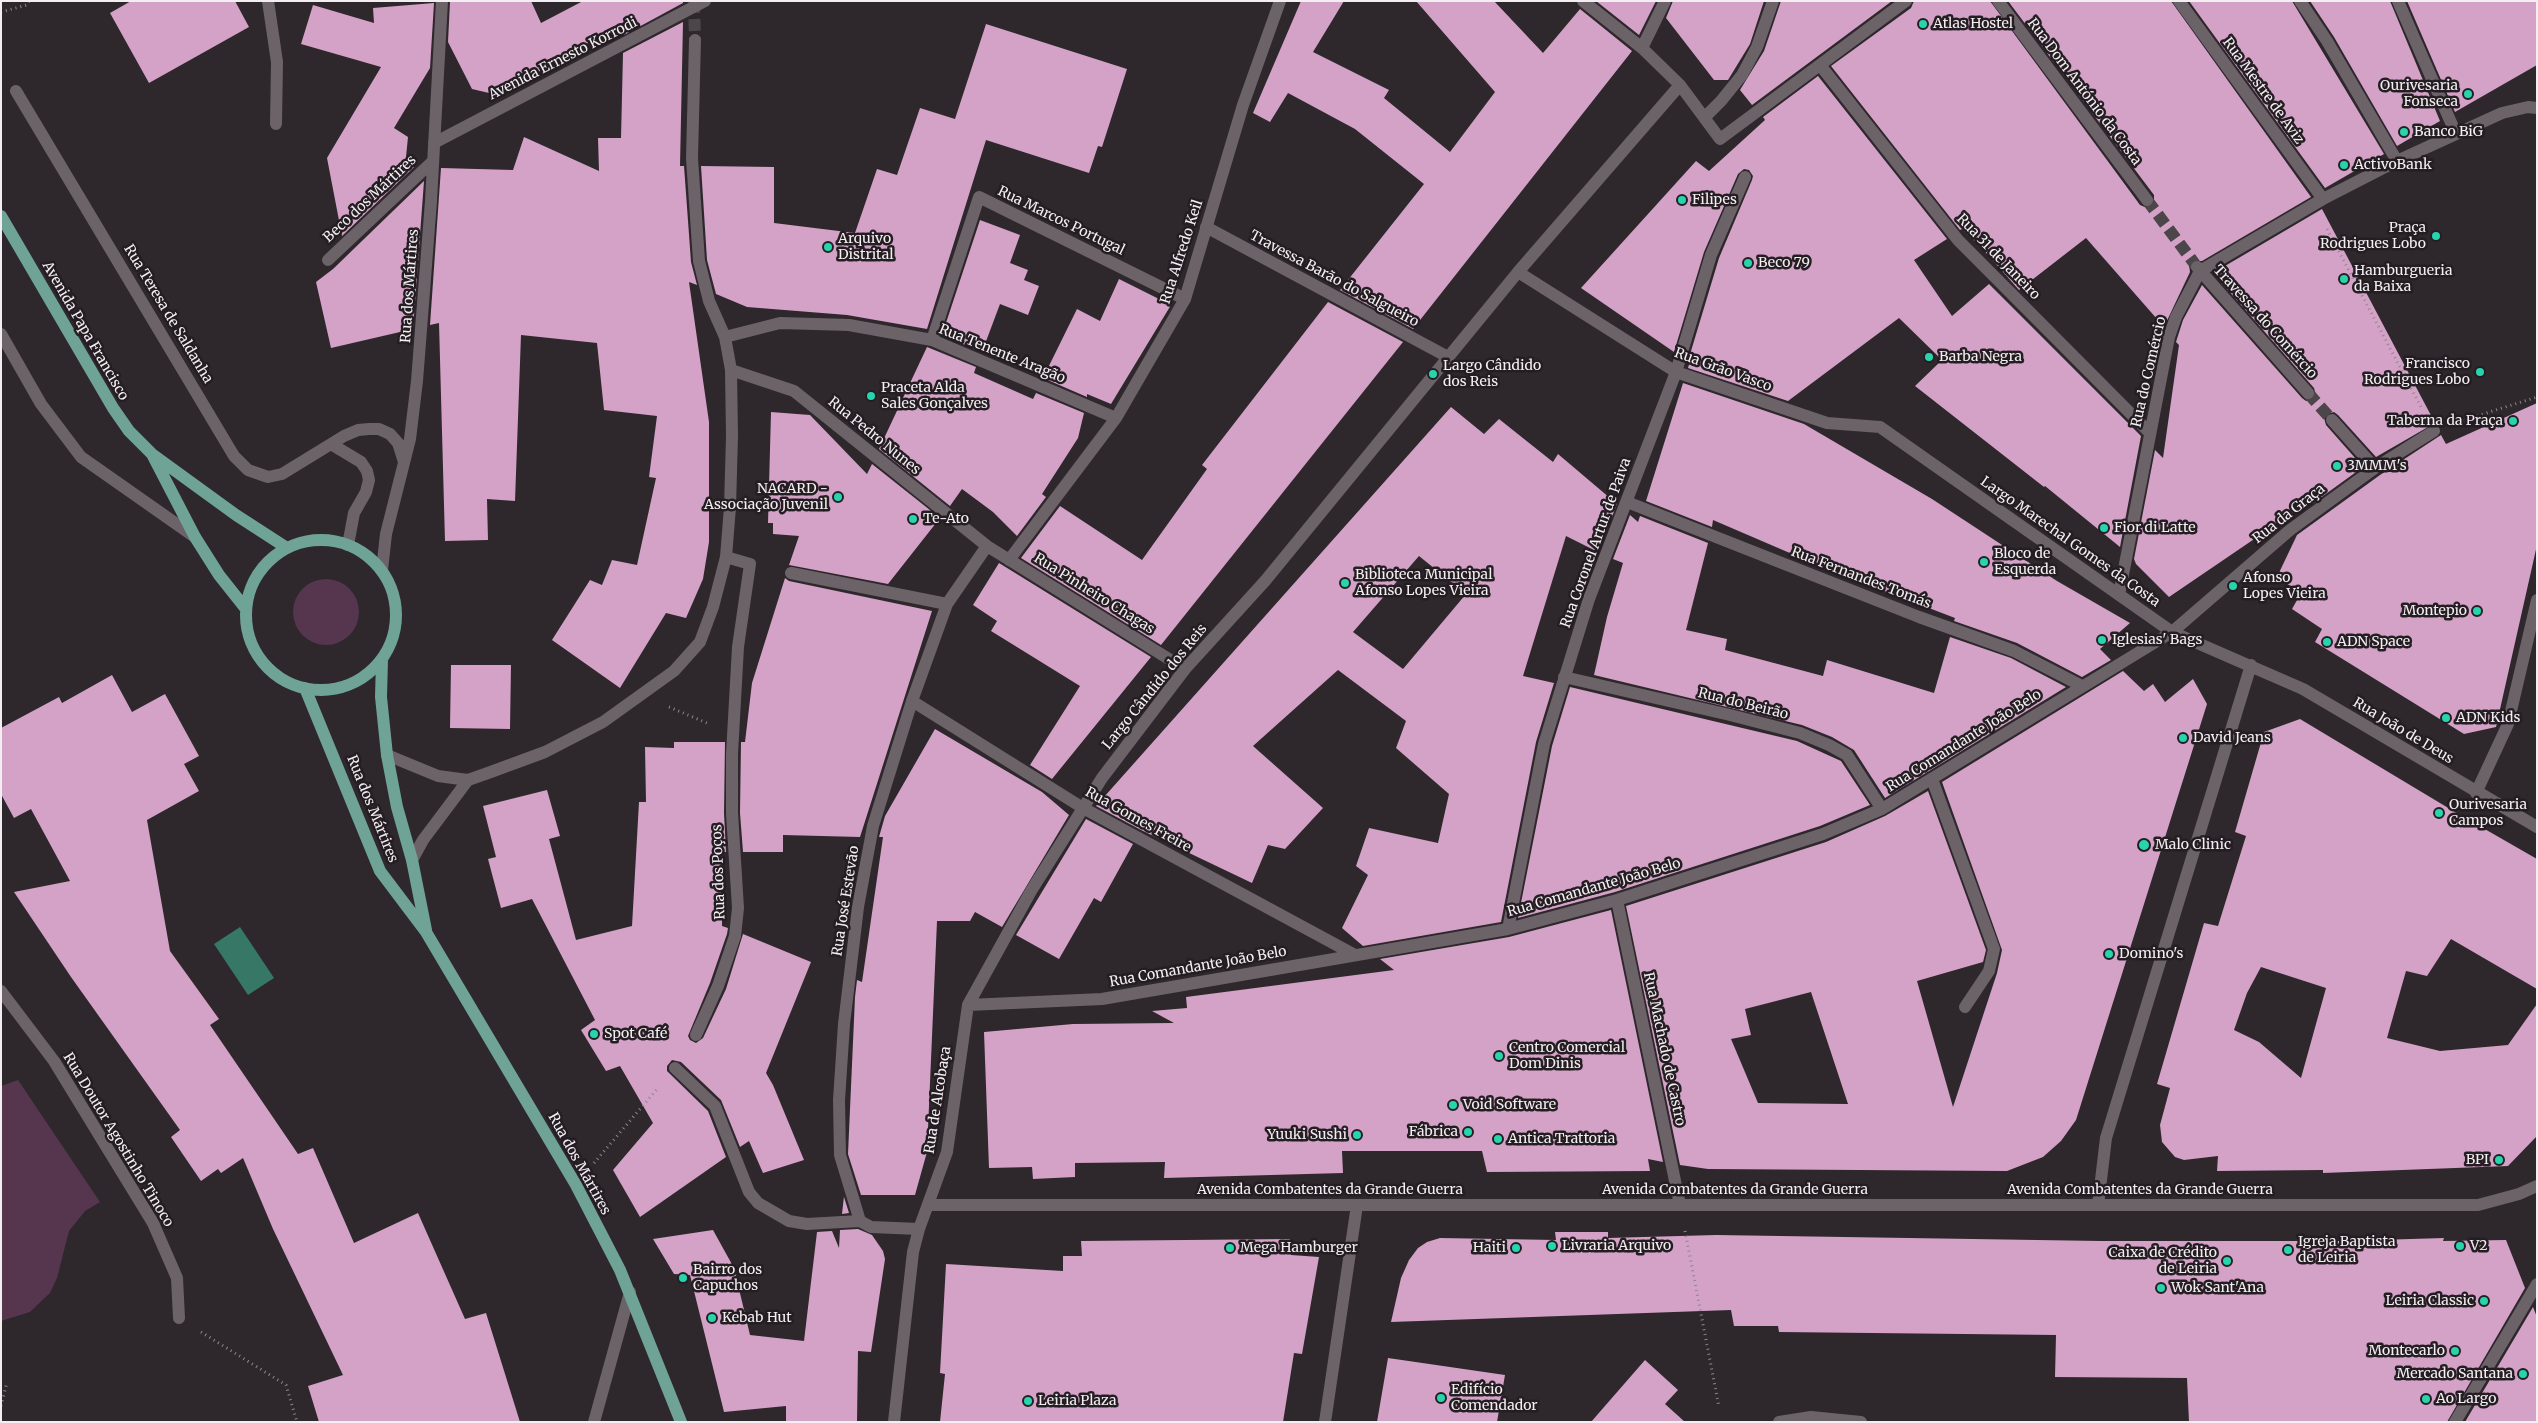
<!DOCTYPE html>
<html>
<head>
<meta charset="utf-8">
<style>
  body { margin:0 }
  #map { position:relative; width:2538px; height:1423px; overflow:hidden; background:#2e272c; font-family:Merriweather,serif }
  canvas { display:block }
  .frame { position:absolute; inset:0; border:2px solid #f3eef2; pointer-events:none }
</style>
</head>
<body>
<div id="map">
<canvas width="2538" height="1423"></canvas>
<div class="frame"></div>
</div>
<script>
const context = document.querySelector('canvas').getContext('2d');
context.lineJoin = 'round';
function fill(path, color) {
  context.fillStyle = color;
  context.fill(path, 'evenodd');
}
function poly(rows) {
  const path = new Path2D();
  for (const r of rows) {
    if (r.length === 3) {
      path.moveTo(r[0] + r[2], r[1]);
      path.arc(r[0], r[1], r[2], 0, 2 * Math.PI);
      continue;
    }
    path.moveTo(r[0], r[1]);
    for (let i = 2; i < r.length; i += 2) path.lineTo(r[i], r[i + 1]);
  }
  return path;
}
function trace(path, color, width, dash) {
  context.strokeStyle = color;
  context.lineWidth = width;
  context.lineCap = dash ? 'butt' : 'round';
  context.setLineDash(dash || []);
  context.stroke(path);
}
function label(font, color, halo, rows, align = 'center') {
  context.font = font + ' Merriweather,serif';
  context.lineWidth = 5;
  context.setLineDash([]);
  context.textBaseline = 'middle';
  context.strokeStyle = halo;
  context.fillStyle = color;
  for (const [text, x, y, turn = 0] of rows) {
    context.save();
    context.translate(x, y);
    context.rotate((+turn || 0) * Math.PI / 180);
    context.textAlign = isNaN(turn) ? turn : align;
    if (halo) context.strokeText(text, 0, 0);
    context.fillText(text, 0, 0);
    context.restore();
  }
}
const green = poly([
  [326,612,33],
  [18,1080,100,1202,85,1211,69,1231,57,1278,50,1293,30,1312,1,1321,1,1086]
]);
const water = poly([
  [240,927,274,978,248,995,214,944]
]);
const building = poly([
  [131,1,235,1,249,27,149,83,110,13],
  [531,1,541,23,583,1,683,1,683,3,624,35,624,22,504,92,489,93,472,89,448,42,450,2],
  [1301,1,1344,1,1313,52,1389,90,1384,98,1450,152,1495,92,1416,1,1494,1,1543,53,1580,9,1632,51,1413,329,1340,290,1424,184,1355,129,1288,93,1270,122,1253,113],
  [1596,1,1656,1,1639,35],
  [1673,1,1764,1,1750,44,1728,80,1714,80,1666,18],
  [1781,1,1892,1,1752,105,1740,90,1764,51],
  [1914,1,1990,1,2140,205,2147,208,2154,204,2154,195,2008,1,2171,1,2311,197,2202,261,2192,261,2189,265,2190,272,2164,327,2086,238,2019,290,1981,247,1962,229,1960,230,1831,66,1911,8],
  [2189,1,2292,1,2384,154,2325,188],
  [2310,1,2390,1,2440,121,2397,146,2334,37],
  [2407,1,2537,1,2537,65,2455,112],
  [434,3,430,68,394,128,408,137,405,167,414,167,342,236,327,158,381,67,301,44,313,5,374,23,373,8],
  [683,22,680,166,684,166,691,262,697,285,689,282,709,422,709,542,703,579,686,618,666,613,620,688,552,640,590,580,602,585,612,560,637,565,656,478,649,477,657,416,604,410,597,343,521,335,515,501,487,499,488,540,445,541,439,323,430,325,441,168,513,170,524,137,599,171,598,138,621,138,623,53],
  [986,24,1127,69,1102,147,1098,146,1089,173,986,140,927,329,847,315,747,307,716,294,707,260,701,166,774,167,774,223,855,233,877,169,897,175,920,108,955,119],
  [1818,76,1947,239,1914,260,1952,316,1989,284,2141,436,2120,547,2045,486,2044,487,1915,386,1942,360,1899,318,1788,401,1688,368,1690,361,1688,361,1719,258,1752,180,1753,176,1749,170,1744,169,1738,174,1704,252,1674,352,1581,288,1696,161,1709,171,1765,120,1763,117],
  [424,181,413,329,331,348,316,282,333,269],
  [2322,209,2435,423,2376,457,2338,415,2334,412,2327,414,2324,418,2326,425,2363,467,2312,504,2316,497,2169,597,2136,564,2134,559,2155,450,2163,458,2179,345,2176,342,2183,320,2202,285,2302,398,2306,401,2313,399,2316,395,2314,388,2213,273],
  [980,220,1020,235,1010,263,1028,270,1024,280,1039,286,1028,315,1000,304,982,352,942,335],
  [1119,279,1171,305,1111,404,1087,394,1087,397,1043,378,1077,309,1100,321],
  [1328,302,1403,342,1161,645,1021,558,1060,506,1142,560,1207,469,1202,465],
  [927,347,976,367,974,373,1033,399,1036,393,1084,413,1078,438,1042,494,1046,497,1017,536,993,512,962,489,950,506,879,449],
  [1683,383,1804,424,1932,499,2057,581,2130,623,2100,649,2111,660,2082,677,2017,643,1954,621,1955,618,1827,569,1713,520,1712,527,1646,501],
  [2537,403,2537,545,2496,727,2464,734,2315,642,2322,629,2292,609,2301,593,2277,577,2297,535,2380,475,2441,435,2446,444],
  [1451,407,1484,434,1499,419,1553,462,1558,454,1617,504,1598,552,1566,536,1523,676,1554,683,1536,742,1501,922,1363,946,1342,928,1368,875,1356,866,1369,828,1438,843,1449,794,1396,748,1406,721,1338,670,1253,746,1323,808,1285,849,1268,845,1252,883,1141,830,1096,806],
  [1419,556,1466,594,1403,669,1353,632],
  [771,412,810,415,867,474,872,464,940,518,888,584,789,565,799,536,773,534,773,523,768,523],
  [1630,515,1638,522,1640,516,1708,543,1686,630,1727,639,1725,650,1823,676,1827,660,1934,693,1950,637,2011,658,2066,687,1885,798,1854,750,1832,737,1802,725,1594,675,1607,617,1623,563,1613,559],
  [999,563,1151,657,1052,779,1030,765,1080,686,991,631,997,621,973,605],
  [785,578,789,581,932,611,860,837,783,835,783,852,743,852,740,813,741,742,745,742,752,683],
  [451,665,511,665,510,729,450,728],
  [2123,671,2144,691,2153,684,2165,702,2193,679,2207,704,2076,1120,2061,1141,2043,1157,2007,1171,1708,1169,1680,1165,1626,906,1826,842,1885,816,1928,791,1986,950,1983,962,1917,981,1953,1107,1997,973,2002,950,1942,782],
  [1811,992,1848,1104,1758,1103,1731,1039,1751,1035,1745,1009],
  [112,675,132,712,165,694,199,756,184,764,199,791,147,820,170,951,219,1019,210,1025,298,1154,313,1148,354,1243,418,1213,465,1319,486,1313,520,1422,319,1422,308,1386,343,1375,273,1229,243,1158,221,1173,218,1169,201,1181,171,1137,180,1130,71,977,14,892,70,881,31,809,14,818,1,794,1,728,59,697,62,703],
  [1570,687,1797,741,1841,761,1870,805,1820,826,1615,892,1518,918,1552,746],
  [2300,719,2475,824,2474,827,2476,824,2537,859,2537,989,2451,939,2427,976,2406,971,2387,1038,2440,1051,2508,1045,2537,1004,2537,1136,2508,1166,2323,1173,2323,1170,2217,1171,2218,1156,2184,1160,2175,1157,2162,1142,2160,1125,2170,1088,2157,1084,2204,923,2218,926,2246,836,2235,832,2264,732],
  [2261,967,2326,988,2301,1078,2259,1042,2234,1030,2247,993],
  [935,729,1042,792,1069,815,1002,927,975,912,970,921,937,921,927,1152,915,1195,861,1195,848,1154,855,997,857,980,862,982,883,837,879,837,885,816],
  [674,742,725,742,724,813,726,852,722,852,722,926,728,928,727,934,710,983,688,1036,690,1040,696,1043,703,1038,726,989,743,934,811,962,766,1073,773,1085,804,1160,763,1173,749,1141,740,1147,721,1100,681,1062,672,1060,667,1066,667,1071,708,1111,726,1157,640,1217,613,1170,653,1123,620,1066,606,1071,581,1030,595,1020,532,899,501,908,488,859,496,857,483,806,547,790,560,836,549,839,576,940,632,926,639,802,646,802,645,747,674,748],
  [1086,819,1133,844,1101,902,1094,898,1059,959,1016,935],
  [1611,910,1663,1162,1648,1159,1650,1171,1487,1172,1482,1151,1342,1151,1343,1173,1164,1178,1165,1162,1075,1163,1075,1177,1033,1179,1032,1167,989,1168,984,1032,1073,1024,1174,1023,1152,1011,1187,1008,1186,997,1394,970,1380,959,1509,937],
  [844,1196,844,1197,849,1213,842,1214],
  [858,1229,872,1235,883,1251,885,1259,871,1352,858,1351,857,1422,786,1422,786,1406,724,1412,690,1275,674,1274,653,1239,713,1230,734,1268,750,1335,804,1341,817,1232,832,1231,839,1248,840,1230],
  [1555,1232,1608,1232,1608,1238,1716,1235,2101,1241,2344,1241,2444,1238,2443,1241,2506,1240,2525,1288,2447,1422,2189,1422,2187,1378,2055,1377,2056,1335,1779,1332,1778,1326,1734,1326,1731,1310,1391,1322,1401,1278,1409,1260,1418,1248,1427,1242,1440,1238,1556,1240],
  [1290,1239,1291,1255,1319,1257,1302,1354,1294,1353,1283,1422,940,1422,945,1374,940,1373,946,1264,1063,1271,1063,1256,1082,1256,1081,1241],
  [2533,1307,2537,1317,2537,1422,2465,1422],
  [1388,1358,1505,1375,1497,1422,1377,1422],
  [1645,1360,1678,1390,1665,1404,1685,1422,1591,1422]
]);
const minorTunnel = poly([
  [694,1,695,40],
  [2147,200,2197,267],
  [2308,393,2332,420]
]);
const path = poly([
  [1,12,27,5,29,1],
  [2327,229,2421,407],
  [2458,422,2537,397],
  [669,707,707,723],
  [594,1163,658,1088],
  [1685,1231,1719,1407],
  [201,1332,286,1385,297,1422],
  [1,1406,7,1382]
]);
const minor = poly([
  [268,1,277,62,276,124],
  [1583,1,1642,48,1680,85,1720,139,1906,1],
  [1998,1,2147,200],
  [2179,1,2323,199],
  [2300,1,2327,41,2397,161],
  [2398,1,2456,134],
  [1642,48,1665,1],
  [1820,65,1958,240,2150,433],
  [16,91,234,456,248,470,268,477,282,474,344,436,358,430,369,429,379,429,390,434,398,443,404,462],
  [1705,117,1721,101,1742,75,1757,47,1773,1],
  [434,143,705,1],
  [1206,227,1448,357],
  [328,260,433,161],
  [2197,267,2308,393],
  [1518,272,1676,372,1827,423,1880,427,2172,632,2303,689,2537,827],
  [1,334,41,404,81,457,195,537],
  [725,337,780,323,849,325,932,340,1116,418],
  [932,340,979,197,1185,299],
  [731,370,794,391,987,546,1185,669],
  [2332,420,2375,468],
  [331,444,361,462,367,471,369,480,366,492,354,513,348,545],
  [1627,502,1919,617,2014,651,2082,686],
  [1009,560,1116,418,1185,299,1243,105,1280,1],
  [382,570,386,534,410,439,417,381,431,201,442,1],
  [791,573,947,604],
  [2119,595,2169,337,2176,317,2200,271,2323,199,2397,161,2502,113,2528,107,2537,108],
  [1564,677,1730,715,1800,733,1829,745,1847,755,1882,809],
  [912,701,1083,808,1355,955],
  [387,755,438,776,468,780,488,773,545,752,603,722,674,671,700,642,713,607,726,557,730,507,732,436,731,370,725,337,709,301,699,261,692,158,695,40],
  [1932,779,1994,949,1989,971,1965,1007],
  [2476,793,2508,724,2537,600],
  [412,860,423,840,468,780],
  [1617,900,1680,1205],
  [1508,929,1544,744,1589,599,1676,372,1711,255,1745,177],
  [1,991,54,1061,153,1223,177,1278,179,1318],
  [968,1005,1102,999,1508,929,1617,900,1823,834,1882,809,2172,632,2290,530,2375,468,2434,431],
  [696,1035,718,986,735,936,738,908,732,813,732,754,738,647,750,564,726,557],
  [675,1068,715,1106,749,1192,758,1203,789,1221,807,1224,860,1221],
  [929,1205,2478,1205,2519,1194,2537,1186],
  [2098,1205,2106,1138,2251,665],
  [919,1229,871,1227,860,1221,840,1155,839,1100,844,1024,858,907,873,826,912,701,947,604,987,546],
  [594,1422,630,1292],
  [894,1422,913,1252,919,1229,947,1152,968,1005,1031,891,1102,778,1185,669,1265,581,1518,272,1680,85],
  [1325,1422,1357,1205],
  [1779,1422,1811,1417,1861,1422],
  [2455,1422,2537,1284]
]);
const major = poly([
  [1,216,113,408,129,431,152,454,236,515,287,548],
  [153,456,195,537,219,575,246,609],
  [321,615,75],
  [382,660,381,697,387,755,397,807,412,860,426,930],
  [305,688,380,871,426,932,576,1185,620,1270,681,1422]
]);
const markers = [
  [1923,24,5,"#26d5ae"],
  [2468,94,5,"#26d5ae"],
  [2404,132,5,"#26d5ae"],
  [2344,165,5,"#26d5ae"],
  [1682,200,5,"#26d5ae"],
  [2436,236,5,"#26d5ae"],
  [828,247,5,"#26d5ae"],
  [1748,263,5,"#26d5ae"],
  [2344,279,5,"#26d5ae"],
  [1929,357,5,"#26d5ae"],
  [2480,372,5,"#26d5ae"],
  [1433,374,5,"#26d5ae"],
  [871,396,5,"#26d5ae"],
  [2513,421,5,"#26d5ae"],
  [2337,466,5,"#26d5ae"],
  [838,497,5,"#26d5ae"],
  [913,519,5,"#26d5ae"],
  [2104,528,5,"#26d5ae"],
  [1984,562,5,"#26d5ae"],
  [1345,583,5,"#26d5ae"],
  [2233,586,5,"#26d5ae"],
  [2477,611,5,"#26d5ae"],
  [2102,640,5,"#26d5ae"],
  [2327,642,5,"#26d5ae"],
  [2446,718,5,"#26d5ae"],
  [2183,738,5,"#26d5ae"],
  [2439,813,5,"#26d5ae"],
  [2144,845,6,"#26d5ae"],
  [2109,954,5,"#26d5ae"],
  [594,1034,5,"#26d5ae"],
  [1499,1056,5,"#26d5ae"],
  [1453,1105,5,"#26d5ae"],
  [1468,1132,5,"#26d5ae"],
  [1357,1135,5,"#26d5ae"],
  [1498,1139,5,"#26d5ae"],
  [2499,1160,5,"#26d5ae"],
  [1552,1246,5,"#26d5ae"],
  [2460,1246,5,"#26d5ae"],
  [1230,1248,5,"#26d5ae"],
  [1516,1248,5,"#26d5ae"],
  [2288,1250,5,"#26d5ae"],
  [2227,1261,5,"#26d5ae"],
  [683,1278,5,"#26d5ae"],
  [2161,1288,5,"#26d5ae"],
  [2484,1301,5,"#26d5ae"],
  [712,1318,5,"#26d5ae"],
  [2455,1351,5,"#26d5ae"],
  [2523,1374,5,"#26d5ae"],
  [1441,1398,5,"#26d5ae"],
  [2426,1399,5,"#26d5ae"],
  [1028,1401,5,"#26d5ae"]
];
const poiNames = [
  ["Atlas Hostel",1933,24],
  ["Ourivesaria",2458,86,"right"],
  ["Fonseca",2458,102,"right"],
  ["Banco BiG",2414,132],
  ["ActivoBank",2354,165],
  ["Filipes",1692,200],
  ["Praça",2426,228,"right"],
  ["Rodrigues Lobo",2426,244,"right"],
  ["Arquivo",838,239],
  ["Distrital",838,255],
  ["Beco 79",1758,263],
  ["Hamburgueria",2354,271],
  ["da Baixa",2354,287],
  ["Barba Negra",1939,357],
  ["Francisco",2470,364,"right"],
  ["Rodrigues Lobo",2470,380,"right"],
  ["Largo Cândido",1443,366],
  ["dos Reis",1443,382],
  ["Praceta Alda",881,388],
  ["Sales Gonçalves",881,404],
  ["Taberna da Praça",2503,421,"right"],
  ["3MMM's",2347,466],
  ["NACARD -",828,489,"right"],
  ["Associação Juvenil",828,505,"right"],
  ["Te-Ato",923,519],
  ["Fior di Latte",2114,528],
  ["Bloco de",1994,554],
  ["Esquerda",1994,570],
  ["Biblioteca Municipal",1355,575],
  ["Afonso Lopes Vieira",1355,591],
  ["Afonso",2243,578],
  ["Lopes Vieira",2243,594],
  ["Montepio",2467,611,"right"],
  ["Iglesias' Bags",2112,640],
  ["ADN Space",2337,642],
  ["ADN Kids",2456,718],
  ["David Jeans",2193,738],
  ["Ourivesaria",2449,805],
  ["Campos",2449,821],
  ["Malo Clinic",2155,845],
  ["Domino's",2119,954],
  ["Spot Café",604,1034],
  ["Centro Comercial",1509,1048],
  ["Dom Dinis",1509,1064],
  ["Void Software",1463,1105],
  ["Fábrica",1458,1132,"right"],
  ["Yuuki Sushi",1347,1135,"right"],
  ["Antica Trattoria",1508,1139],
  ["BPI",2489,1160,"right"],
  ["Igreja Baptista",2298,1242],
  ["de Leiria",2298,1258],
  ["Livraria Arquivo",1562,1246],
  ["V2",2470,1246],
  ["Mega Hamburger",1240,1248],
  ["Haiti",1506,1248,"right"],
  ["Caixa de Crédito",2217,1253,"right"],
  ["de Leiria",2217,1269,"right"],
  ["Bairro dos",693,1270],
  ["Capuchos",693,1286],
  ["Wok Sant'Ana",2171,1288],
  ["Leiria Classic",2474,1301,"right"],
  ["Kebab Hut",722,1318],
  ["Montecarlo",2445,1351,"right"],
  ["Mercado Santana",2513,1374,"right"],
  ["Edifício",1451,1390],
  ["Comendador",1451,1406],
  ["Ao Largo",2436,1399],
  ["Leiria Plaza",1038,1401]
];
const streetNames = [
  ["Avenida Ernesto Korrodi",563,59,-27],
  ["Rua Mestre de Aviz",2263,91,54],
  ["Rua Dom António da Costa",2084,92,53],
  ["Beco dos Mártires",370,199,-43],
  ["Rua Marcos Portugal",1061,221,26],
  ["Rua Alfredo Keil",1182,252,-72],
  ["Rua 31 de Janeiro",1998,257,46],
  ["Travessa Barão do Salgueiro",1334,279,28],
  ["Rua dos Mártires",410,286,-86],
  ["Rua Teresa de Saldanha",168,314,59],
  ["Travessa do Comércio",2265,322,48],
  ["Avenida Papa Francisco",85,331,60],
  ["Rua Tenente Aragão",1002,354,22],
  ["Rua Grão Vasco",1723,370,20],
  ["Rua do Comércio",2149,372,-77],
  ["Rua Pedro Nunes",874,436,39],
  ["Rua da Graça",2289,514,-38],
  ["Largo Marechal Gomes da Costa",2070,542,35],
  ["Rua Coronel Artur de Paiva",1596,543,-70],
  ["Rua Fernandes Tomás",1861,578,21],
  ["Rua Pinheiro Chagas",1094,594,32],
  ["Largo Cândido dos Reis",1155,687,-51],
  ["Rua do Beirão",1743,704,14],
  ["Rua João de Deus",2403,731,31],
  ["Rua Comandante João Belo",1964,741,-32],
  ["Rua dos Mártires",372,809,68],
  ["Rua Gomes Freire",1138,820,29],
  ["Rua dos Poços",719,872,-92],
  ["Rua Comandante João Belo",1594,888,-16],
  ["Rua José Estevão",846,901,-81],
  ["Rua Comandante João Belo",1198,967,-10],
  ["Rua Machado de Castro",1664,1049,78],
  ["Rua de Alcobaça",938,1100,-81],
  ["Rua Doutor Agostinho Tinoco",118,1140,59],
  ["Rua dos Mártires",579,1164,61],
  ["Avenida Combatentes da Grande Guerra",1330,1190],
  ["Avenida Combatentes da Grande Guerra",1735,1190],
  ["Avenida Combatentes da Grande Guerra",2140,1190]
];
fill(green, '#56364e');
fill(water, '#367865');
fill(building, '#d3a2c6');
trace(minorTunnel, '#4c454a', 12, [12, 6]);
trace(path, '#8e888c', 3, [1, 4]);
trace(minor, '#6c6369', 12);
trace(major, '#6ea395', 12);
for (const [x, y, r, color] of markers) {
  const dot = new Path2D();
  dot.arc(x, y, r, 0, 2 * Math.PI);
  context.fillStyle = color;
  context.fill(dot);
  trace(dot, '#241d22', 2);
}
label('14px', '#f3eef2', '#241d22', poiNames, 'left');
label('14px', '#f3eef2', '#241d22', streetNames);
</script>
</body>
</html>
